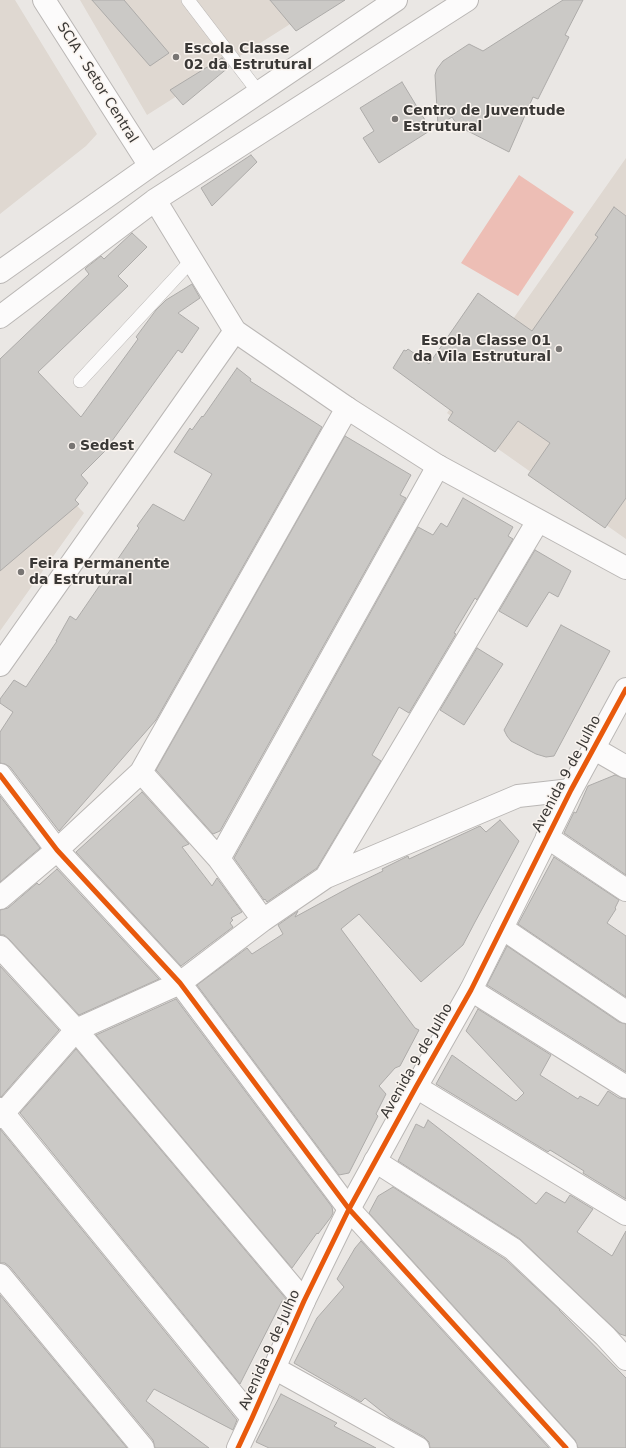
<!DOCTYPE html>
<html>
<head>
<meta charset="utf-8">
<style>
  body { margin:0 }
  canvas { display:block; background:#eae7e4 }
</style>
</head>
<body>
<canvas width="626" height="1448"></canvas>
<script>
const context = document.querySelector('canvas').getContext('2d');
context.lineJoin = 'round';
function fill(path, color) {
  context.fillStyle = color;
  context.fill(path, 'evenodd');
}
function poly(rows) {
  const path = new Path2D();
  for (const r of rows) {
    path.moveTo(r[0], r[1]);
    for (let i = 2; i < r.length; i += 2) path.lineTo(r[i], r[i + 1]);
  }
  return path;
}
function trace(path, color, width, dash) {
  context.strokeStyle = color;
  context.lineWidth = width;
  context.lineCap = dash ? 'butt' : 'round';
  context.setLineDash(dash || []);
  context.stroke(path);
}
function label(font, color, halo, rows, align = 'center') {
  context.font = font + ' "DejaVu Sans",sans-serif';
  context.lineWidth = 3;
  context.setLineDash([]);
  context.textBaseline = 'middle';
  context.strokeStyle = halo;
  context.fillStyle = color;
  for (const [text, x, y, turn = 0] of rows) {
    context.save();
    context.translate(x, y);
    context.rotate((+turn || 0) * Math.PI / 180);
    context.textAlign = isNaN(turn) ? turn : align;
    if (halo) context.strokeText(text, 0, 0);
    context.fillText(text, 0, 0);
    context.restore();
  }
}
const built = poly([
  [0,0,15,0,97,134,86,146,0,214],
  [80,0,328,0,147,115],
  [626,158,626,539,447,413],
  [0,427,84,513,0,631]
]);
const green = poly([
  [519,175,574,212,518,296,461,263]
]);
const building = poly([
  [92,0,124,0,169,53,150,66,92,0],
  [270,0,345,0,296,31,270,0],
  [563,0,583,0,565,35,569,37,538,99,533,97,509,152,458,126,452,117,438,126,435,75,437,69,443,61,469,44,483,51,563,0],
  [222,58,229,67,183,105,170,90,222,58],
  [402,82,431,130,379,163,363,138,374,131,360,108,402,82],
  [251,155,257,162,212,206,201,188,251,155],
  [614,207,626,216,626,498,605,528,528,475,550,443,518,421,495,452,448,420,453,412,393,368,404,350,406,351,408,349,429,364,478,293,532,331,598,237,595,235,614,207],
  [132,233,147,247,118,276,128,286,38,372,81,417,138,339,136,337,156,310,166,300,192,284,200,298,178,313,199,328,182,353,178,350,109,445,110,446,81,475,88,483,75,500,79,504,0,571,0,359,89,274,85,269,87,267,101,256,104,259,132,233],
  [237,368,251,379,250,381,322,427,156,720,59,831,10,767,5,764,0,763,0,732,13,712,0,703,0,699,14,680,26,687,57,641,56,641,70,616,76,620,139,528,137,526,153,504,184,521,212,474,174,452,190,428,192,430,202,416,203,417,237,368],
  [345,436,411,475,400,495,406,498,220,831,213,834,156,770,345,436],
  [463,498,513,527,508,536,513,539,477,600,475,598,454,633,456,634,409,713,399,707,372,755,381,761,317,868,267,902,265,899,264,900,234,858,418,527,433,535,441,523,447,527,463,498],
  [535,550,571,571,558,597,549,592,527,627,499,611,535,550],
  [561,625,610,651,554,756,546,757,536,754,511,741,507,736,504,730,561,625],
  [477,648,503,664,464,725,440,710,477,648],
  [615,775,626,779,626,875,564,833,574,812,576,813,588,786,615,775],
  [142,792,189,844,182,847,212,886,217,878,242,912,231,918,233,920,230,923,233,927,181,966,76,852,142,792],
  [0,796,40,848,0,882,0,796],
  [500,820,519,841,475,922,463,945,421,982,359,914,341,929,415,1028,419,1030,400,1066,395,1068,379,1086,386,1094,376,1114,378,1116,349,1173,339,1175,197,985,247,948,252,954,283,934,278,925,298,911,295,917,352,886,383,871,382,869,408,856,409,859,480,826,486,832,500,820],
  [554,857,619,900,615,908,616,909,607,923,626,936,626,997,518,924,554,857],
  [57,869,159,979,79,1015,9,939,4,935,0,935,0,910,8,908,37,883,39,885,57,869],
  [507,946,619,1022,626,1024,626,1072,487,985,507,946],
  [0,966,59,1030,1,1097,0,1097,0,966],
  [176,999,332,1207,333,1213,331,1217,318,1234,317,1233,292,1268,96,1035,176,999],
  [478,1009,551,1055,540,1075,578,1099,580,1096,598,1106,608,1091,619,1098,626,1099,626,1199,583,1173,584,1171,550,1150,548,1152,436,1084,452,1055,516,1101,524,1093,466,1031,478,1009],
  [76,1049,287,1300,286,1303,282,1301,240,1384,20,1113,76,1049],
  [428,1120,536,1204,546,1192,565,1203,570,1195,593,1209,577,1232,612,1256,626,1231,626,1336,620,1334,520,1239,398,1161,416,1124,424,1128,428,1120],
  [0,1129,237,1420,233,1430,154,1389,146,1401,209,1448,155,1448,153,1440,10,1267,5,1263,0,1263,0,1129],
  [393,1187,505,1259,560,1310,559,1310,626,1378,626,1448,578,1448,575,1440,369,1213,378,1196,393,1187],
  [361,1241,549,1448,430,1448,429,1442,424,1437,390,1418,365,1398,361,1402,294,1363,317,1318,344,1287,337,1279,355,1248,361,1241],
  [0,1295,127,1448,0,1448,0,1295],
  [281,1394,337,1423,334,1426,376,1448,269,1448,256,1442,281,1394]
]);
const lane = poly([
  [188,0,259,93],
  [80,381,192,260]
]);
const street = poly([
  [0,665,235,331],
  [593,748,626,767],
  [141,772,219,859,263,920],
  [0,775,57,850,180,983,349,1209,566,1448],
  [547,837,626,890],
  [219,859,438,466],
  [326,877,538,521],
  [0,898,57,850,141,772,347,408],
  [502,928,626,1012],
  [0,947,76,1030,304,1301],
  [471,990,626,1087],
  [416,1087,626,1214],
  [0,1109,252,1418],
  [0,1117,76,1030,180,983,263,920,326,877,518,796,571,790],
  [375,1161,513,1249,605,1336,626,1359],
  [0,1275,143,1448],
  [274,1368,418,1448]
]);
const secondary = poly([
  [44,0,150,166],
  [155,200,235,331,347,408,438,466,626,568],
  [0,272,150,166,396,0],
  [0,317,155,200,467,0],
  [238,1448,252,1418,304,1301,349,1209,416,1087,471,990,571,790,626,689]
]);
const cycleway = poly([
  [0,775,57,850,180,983,349,1209,566,1448],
  [238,1448,252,1418,304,1301,349,1209,416,1087,471,990,571,790,626,689]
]);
const markers = [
  [176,57,4,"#787573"],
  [395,119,4,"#787573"],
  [559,349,4,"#787573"],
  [72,446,4,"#787573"],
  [21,572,4,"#787573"]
];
const poiNames = [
  ["Escola Classe",184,49],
  ["02 da Estrutural",184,65],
  ["Centro de Juventude",403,111],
  ["Estrutural",403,127],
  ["Escola Classe 01",551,341,"right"],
  ["da Vila Estrutural",551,357,"right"],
  ["Sedest",80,446],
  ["Feira Permanente",29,564],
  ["da Estrutural",29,580]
];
const streetNames = [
  ["SCIA - Setor Central",97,83,58],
  ["Avenida 9 de Julho",567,774,-62],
  ["Avenida 9 de Julho",417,1061,-60],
  ["Avenida 9 de Julho",270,1350,-66]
];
fill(built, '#dfd8d1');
fill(green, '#edbeb5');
fill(building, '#cbc9c6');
trace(building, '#adaba9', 1);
trace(lane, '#bab7b5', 14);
trace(street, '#bab7b5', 24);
trace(secondary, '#bab7b5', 24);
trace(lane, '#fcfbfb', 13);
trace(street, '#fcfbfb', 22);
trace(secondary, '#fcfbfb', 22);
trace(cycleway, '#e8590c', 5);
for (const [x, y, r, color] of markers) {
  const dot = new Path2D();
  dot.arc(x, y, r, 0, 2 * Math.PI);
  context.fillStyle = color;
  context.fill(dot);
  trace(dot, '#faf4ef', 1.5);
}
label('bold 14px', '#3a3836', '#faf4ef', poiNames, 'left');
label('14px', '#3a3836', '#faf4ef', streetNames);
</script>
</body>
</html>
